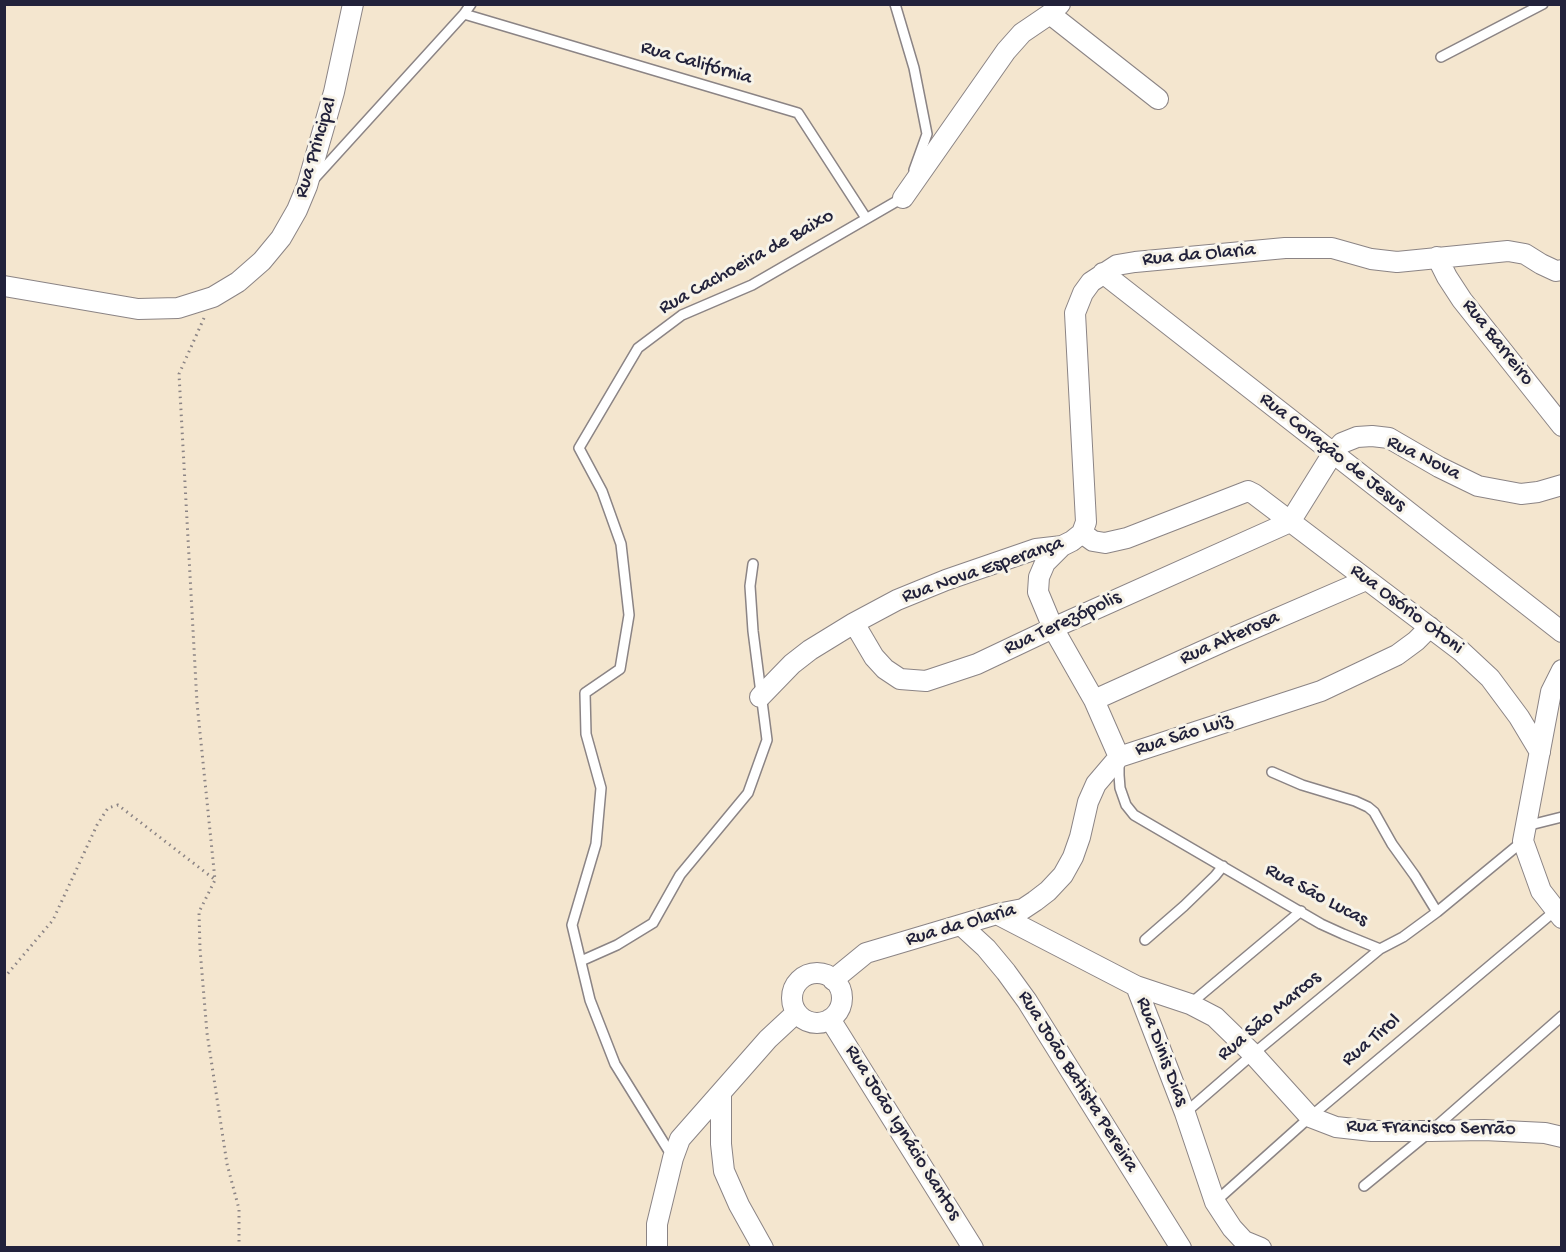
<!DOCTYPE html>
<html>
<head>
<meta charset="utf-8">
<style>
  body { margin:0 }
  #map { position:relative; width:1566px; height:1252px; overflow:hidden; background:#f4e6cf; font-family:"Gochi Hand",sans-serif }
  canvas { display:block }
  .frame { position:absolute; inset:0; border:6px solid #22223b; pointer-events:none }
</style>
</head>
<body>
<div id="map">
<canvas width="1566" height="1252"></canvas>
<div class="frame"></div>
</div>
<script>
const context = document.querySelector('canvas').getContext('2d');
context.lineJoin = 'round';
function poly(rows) {
  const path = new Path2D();
  for (const r of rows) {
    if (r.length === 3) {
      path.moveTo(r[0] + r[2], r[1]);
      path.arc(r[0], r[1], r[2], 0, 2 * Math.PI);
      continue;
    }
    path.moveTo(r[0], r[1]);
    for (let i = 2; i < r.length; i += 2) path.lineTo(r[i], r[i + 1]);
  }
  return path;
}
function trace(path, color, width, dash) {
  context.strokeStyle = color;
  context.lineWidth = width;
  context.lineCap = dash ? 'butt' : 'round';
  context.setLineDash(dash || []);
  context.stroke(path);
}
function label(font, color, halo, rows, align = 'center') {
  context.font = font + ' "Gochi Hand",sans-serif';
  context.lineWidth = 6;
  context.setLineDash([]);
  context.textBaseline = 'middle';
  context.strokeStyle = halo;
  context.fillStyle = color;
  for (const [text, x, y, turn = 0] of rows) {
    context.save();
    context.translate(x, y);
    context.rotate((+turn || 0) * Math.PI / 180);
    context.textAlign = isNaN(turn) ? turn : align;
    if (halo) context.strokeText(text, 0, 0);
    context.fillText(text, 0, 0);
    context.restore();
  }
}
const path = poly([
  [204,318,179,374,197,703,215,880,199,912,200,949,207,1033,227,1164,239,1209,239,1248],
  [4,978,53,920,97,825,108,808,118,805,214,879]
]);
const service = poly([
  [895,4,914,68,927,134,914,170],
  [464,14,798,113,866,218],
  [1441,57,1543,4],
  [314,179,464,14,471,4],
  [1119,763,1119,775,1120,788,1126,805,1134,815,1321,924,1343,934,1380,949],
  [1272,772,1302,785,1355,801,1368,807,1374,812,1392,844,1415,876,1437,912],
  [1526,826,1562,817],
  [1145,940,1184,906,1215,876,1223,866],
  [581,961,617,945,653,923,680,875,748,793,767,740,753,631,750,586,753,564],
  [1190,1004,1301,911],
  [1185,1113,1253,1054,1380,949,1403,937,1437,912,1523,841],
  [672,1156,615,1064,590,1000,572,925,596,844,601,788,586,734,585,693,620,669,629,615,621,544,602,491,579,448,638,348,682,315,752,285,904,197],
  [1364,1186,1431,1131,1562,1016],
  [1215,1202,1310,1117,1556,910]
]);
const minor = poly([
  [1050,14,1158,99],
  [903,198,1006,51,1022,33,1050,14,1060,4],
  [1437,257,1447,277,1462,300,1562,426],
  [1103,273,1562,632],
  [4,286,138,309,178,308,213,297,238,282,262,261,281,238,297,210,307,186,334,92,353,4],
  [1082,533,1086,522,1075,313,1083,293,1091,282,1117,265,1135,262,1285,248,1332,248,1371,259,1397,262,1508,251,1525,254,1541,264,1556,271,1562,270],
  [1082,533,1093,541,1105,543,1127,538,1248,491,1254,494,1461,651,1490,678,1519,717,1540,752],
  [1062,546,1045,563,1039,577,1038,592,1053,628,1094,700,1119,757],
  [854,623,874,657,885,669,900,679,926,681,977,664,1053,628,1290,522,1333,453,1342,443,1357,437,1372,436,1389,438,1439,467,1478,486,1521,494,1538,492,1562,485],
  [1562,670,1551,692,1523,841,1541,891,1562,918],
  [760,697,792,664,810,650,854,623,897,600,946,580,1036,549,1062,546,1072,541,1082,533],
  [1094,700,1227,640,1366,580],
  [997,914,1136,986,1185,1113,1215,1202,1232,1228,1244,1241,1261,1248],
  [962,926,986,948,1006,972,1027,1001,1181,1248],
  [817,998,25],
  [833,980,866,953,997,914,1023,909,1035,901,1048,891,1063,875,1073,857,1080,837,1088,802,1096,784,1119,757,1321,691,1397,655,1416,641,1430,627],
  [1136,986,1190,1004,1215,1017,1253,1054,1310,1117,1336,1127,1372,1131,1431,1131,1484,1130,1545,1133,1562,1137],
  [830,1019,973,1248],
  [721,1093,721,1144,724,1171,739,1205,763,1248],
  [657,1248,657,1224,673,1158,680,1139,768,1039,796,1013]
]);
const streetNames = [
  ["Rua Califórnia",696,64,16],
  ["Rua Principal",317,148,-73],
  ["Rua da Olaria",1199,256,-5],
  ["Rua Cachoeira de Baixo",747,263,-29],
  ["Rua Barreiro",1497,343,52],
  ["Rua Coração de Jesus",1332,453,38],
  ["Rua Nova",1423,459,26],
  ["Rua Nova Esperança",983,571,-19],
  ["Rua Osório Otoni",1406,610,37],
  ["Rua Terezópolis",1063,624,-25],
  ["Rua Alterosa",1230,639,-24],
  ["Rua São Luiz",1184,736,-18],
  ["Rua São Lucas",1316,896,28],
  ["Rua da Olaria",961,926,-16],
  ["Rua São Marcos",1270,1017,-40],
  ["Rua Tirol",1372,1041,-40],
  ["Rua Dinis Dias",1161,1052,69],
  ["Rua João Batista Pereira",1077,1082,58],
  ["Rua Francisco Serrão",1431,1129,1],
  ["Rua João Ignácio Santos",902,1133,58]
];
trace(service, '#8b8485', 12);
trace(minor, '#8b8485', 22);
trace(path, '#8b8485', 3, [1.5, 4.5]);
trace(service, '#fff', 9);
trace(minor, '#fff', 20);
label('20px', '#22223b', '#f7f3e8', streetNames);
</script>
</body>
</html>
